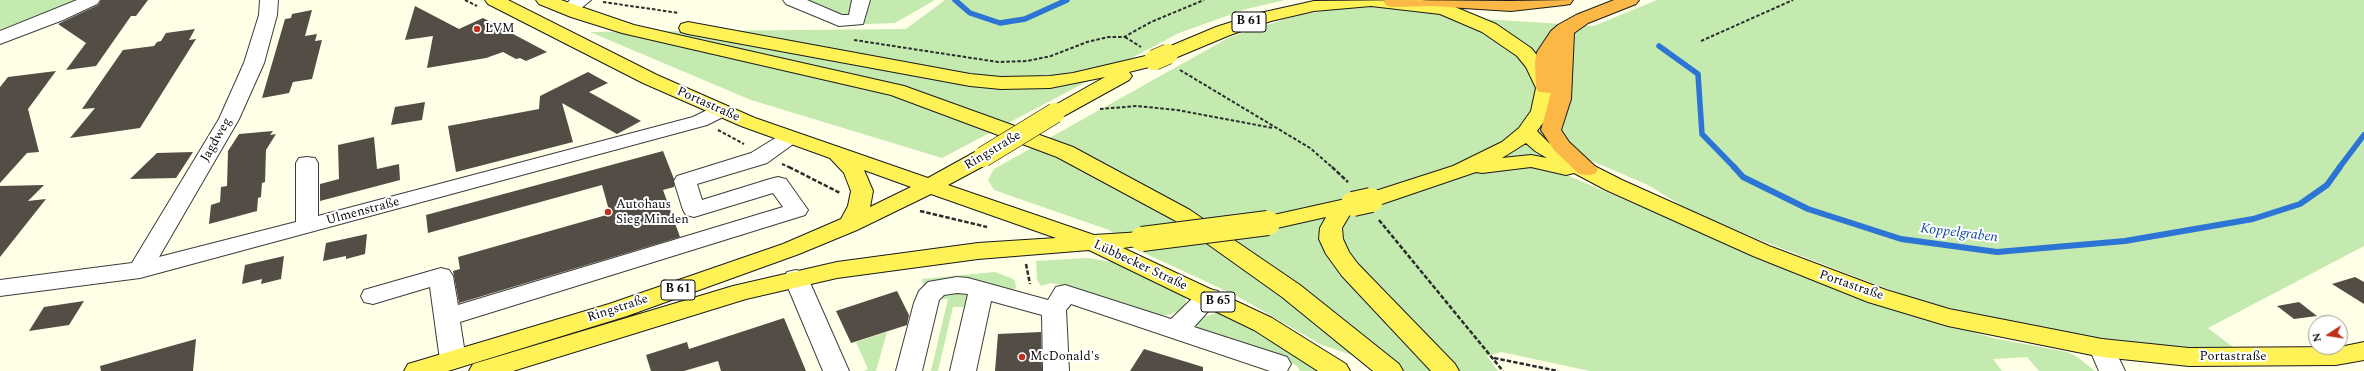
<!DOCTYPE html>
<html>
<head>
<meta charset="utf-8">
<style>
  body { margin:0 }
  #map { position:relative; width:2364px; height:371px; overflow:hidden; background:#fffee6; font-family:Spectral,serif }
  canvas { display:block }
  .north { position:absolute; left:2308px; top:315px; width:40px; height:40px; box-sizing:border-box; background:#fff; border:1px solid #9d9d9d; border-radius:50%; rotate:258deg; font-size:11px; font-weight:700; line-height:16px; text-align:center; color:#0a0a0a }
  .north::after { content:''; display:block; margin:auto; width:14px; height:18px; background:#bf301c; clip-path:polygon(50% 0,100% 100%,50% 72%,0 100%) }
</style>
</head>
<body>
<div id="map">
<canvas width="2364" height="371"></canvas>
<div class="north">N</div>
</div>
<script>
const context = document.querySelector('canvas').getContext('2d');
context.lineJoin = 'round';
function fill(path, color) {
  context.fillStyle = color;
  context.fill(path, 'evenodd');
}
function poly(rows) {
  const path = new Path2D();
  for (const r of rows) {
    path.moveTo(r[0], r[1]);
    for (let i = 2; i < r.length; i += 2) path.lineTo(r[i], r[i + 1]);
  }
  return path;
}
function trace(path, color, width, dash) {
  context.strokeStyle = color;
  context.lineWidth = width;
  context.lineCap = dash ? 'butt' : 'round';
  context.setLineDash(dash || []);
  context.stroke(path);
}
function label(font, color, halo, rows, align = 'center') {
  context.font = font + ' Spectral,serif';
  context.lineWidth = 4;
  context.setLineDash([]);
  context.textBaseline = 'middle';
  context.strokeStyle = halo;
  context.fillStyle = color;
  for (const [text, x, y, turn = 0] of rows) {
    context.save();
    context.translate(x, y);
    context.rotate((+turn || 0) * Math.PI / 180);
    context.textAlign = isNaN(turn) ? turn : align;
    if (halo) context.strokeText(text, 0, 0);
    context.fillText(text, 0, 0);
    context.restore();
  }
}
const green = poly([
  [0,0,78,0,0,32],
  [785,0,935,0,895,23,841,25],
  [945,0,1285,0,1246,9,1179,33,942,158,751,100,590,32,906,29],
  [1657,0,2364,0,2364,246,2208,328,2238,351,2122,343,2011,325,1911,298,1760,240,1687,209,1648,185,1592,161,1535,166,1562,173,1800,275,1874,303,1993,338,2067,352,2076,356,2095,371,2039,371,2027,357,1993,359,2002,371,1590,371,1501,352,1487,356,1498,371,1397,371,1320,344,1237,296,1140,251,1109,230,994,190,988,180,994,169,1230,37,1298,15,1349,7,1407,7,1482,19,1594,26],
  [1088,258,1119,263,1185,296,1186,303,1180,311,1167,315,1153,315,1061,285,1051,283,1041,286,1037,280,1036,261],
  [995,272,1011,278,1015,281,1016,288,1013,290,980,285,975,280,923,285,922,279],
  [944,291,969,293,969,307,953,307,938,371,931,371,948,299,935,299],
  [1217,313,1226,314,1259,332,1320,371,1300,371,1297,366,1287,360,1202,334,1196,327,1198,321,1203,317],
  [887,332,876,371,864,371,868,369,856,342]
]);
const streamFar1 = poly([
  [955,0,970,13,1000,23,1025,19,1067,0],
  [1659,46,1698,74,1702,134,1735,168],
  [2339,168,2364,135]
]);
const stream = poly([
  [1734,167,1743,177,1808,209,1901,239,1997,252,2125,241,2253,219,2300,204,2327,185,2340,167]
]);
const building = poly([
  [101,0,148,0,136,16,131,16,96,66,66,70,86,43,58,24,98,5],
  [415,6,459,29,483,18,547,52,526,61,520,58,516,59,503,52,486,58,427,68,433,36,405,40],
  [312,10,305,36,317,34,315,41,322,40,312,79,293,82,289,93,262,98,285,19,291,18,292,14],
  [195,29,189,40,196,39,140,128,70,138,95,108,82,109,123,50,154,46,157,42,161,41,166,33],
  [56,71,28,109,39,152,27,153,0,183,0,87,8,77],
  [588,72,608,83,589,92,641,121,617,134,562,103,573,142,456,172,448,126,539,109,540,96],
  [425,102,422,120,391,125,395,107],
  [273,131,270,135,276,134,266,150,265,182,262,183,261,197,258,198,257,211,209,224,211,205,220,202,221,187,227,186,228,151,239,134],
  [374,137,377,169,399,164,400,180,320,201,320,184,339,179,338,145],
  [663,151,674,179,674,187,663,190,680,237,459,303,453,271,460,269,458,257,610,214,602,185,428,233,426,215],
  [193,152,176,178,130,179,157,153],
  [44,185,28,201,46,199,0,257,0,186],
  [367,234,365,254,346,259,346,256,323,261,326,243],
  [284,256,281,279,261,284,262,279,242,284,245,265],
  [2355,277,2364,282,2364,304,2332,284],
  [897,291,909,315,907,325,851,343,836,311],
  [84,301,69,325,29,331,44,307],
  [2299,302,2317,316,2294,319,2277,306],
  [784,318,806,371,721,371,718,361,684,371,651,371,646,355,687,342,689,349],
  [1041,332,1042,371,995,371,998,334],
  [196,339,193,371,101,371,100,366],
  [1144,349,1203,367,1203,371,1130,371]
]);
const pathFar1 = poly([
  [465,0,477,6],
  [603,2,679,13],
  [1125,37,1141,47],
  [854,40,998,62,1027,61,1051,56,1087,42,1108,37,1124,37,1151,22,1204,0],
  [1701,41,1793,0],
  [1180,70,1310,148,1333,168],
  [1100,109,1137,106,1177,110,1273,128],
  [718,130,744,144],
  [782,164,791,168]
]);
const path = poly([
  [789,167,840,193],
  [1332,167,1348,182],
  [920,211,987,227],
  [1379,220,1503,371],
  [1026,264,1030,284],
  [1494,358,1558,371]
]);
const minor = poly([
  [77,0,100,0,97,4,63,20,0,44,0,31,77,0],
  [260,0,278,0,277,15,264,63,239,119,159,257,296,222,296,163,299,158,307,157,315,158,318,163,318,216,693,117,713,107,720,105,727,107,730,111,727,115,707,125,140,278,0,296,0,280,132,263,219,119,244,63,259,15,260,0],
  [570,0,591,0,580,9,574,10,568,9,565,5,570,0],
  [783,0,807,0,842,15,849,15,852,0,870,0,863,24,839,26,786,4,783,0],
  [789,132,796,134,799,138,796,142,767,163,697,184,702,200,770,179,778,177,786,179,808,210,805,215,460,322,466,360,462,366,453,369,444,366,440,360,430,287,373,304,364,302,361,296,364,290,441,268,449,270,453,276,458,305,783,207,773,193,694,217,686,215,683,210,674,181,677,176,751,153,782,134,789,132],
  [796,270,805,272,808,278,849,371,823,371,784,278,787,272,796,270],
  [957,277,968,278,1048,300,1056,287,1065,285,1171,319,1200,291,1209,289,1218,291,1221,297,1194,327,1287,357,1291,364,1287,371,1270,371,1071,304,1066,310,1069,371,1043,371,1042,315,991,301,976,371,950,371,968,294,957,293,944,295,939,300,922,371,896,371,914,303,919,291,928,282,957,277],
  [2102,339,2111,342,2125,371,2099,371,2089,348,2093,342,2102,339]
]);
const major = poly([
  [485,0,508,0,657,75,755,118,928,178,975,152,983,151,991,152,994,157,991,162,948,185,1094,235,1142,232,1150,234,1154,239,1150,244,1123,248,1272,318,1346,364,1350,371,1318,371,1254,330,1089,250,978,259,837,278,746,299,513,371,469,371,473,364,733,286,837,262,978,243,1056,238,931,194,857,230,799,254,627,316,448,371,404,371,408,364,609,304,783,244,841,219,848,206,851,191,844,173,830,158,741,126,643,83,488,4,485,0],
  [864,170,911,187,870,207,873,191,864,170],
  [536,0,561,0,634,25,904,86,1073,147,1190,210,1300,285,1399,364,1403,371,1373,371,1282,297,1174,220,1057,157,891,95,622,33,571,17,539,4,536,0],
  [1421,0,1450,5,1496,24,1531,48,1545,65,1556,88,1551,112,1537,131,1549,143,1622,180,1769,246,1886,290,1949,309,2102,339,2189,348,2340,347,2364,342,2364,360,2336,365,2189,366,2102,357,1948,326,1868,302,1753,256,1606,190,1574,173,1566,175,1531,167,1482,173,1476,172,1379,205,1371,207,1363,205,1360,200,1363,195,1453,166,1502,142,1519,128,1531,111,1536,88,1526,67,1517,56,1482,32,1440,14,1371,6,1314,11,1271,21,1230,35,1175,58,1162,58,1161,64,1129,72,1132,76,1129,80,1062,117,1055,119,1048,117,1045,113,1048,109,1105,77,1050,88,1001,89,970,86,688,34,681,32,679,28,681,24,688,22,970,74,1001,77,1050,76,1073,73,1154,54,1160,56,1161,50,1216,27,1260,13,1314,1,1421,0],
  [1526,143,1535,151,1547,158,1531,155,1502,158,1526,143],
  [1350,198,1358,200,1361,205,1358,210,1352,211,1342,228,1343,239,1349,252,1358,264,1455,364,1459,371,1431,371,1342,276,1326,254,1319,239,1320,228,1326,217,1268,230,1260,228,1257,223,1260,218,1350,198]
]);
const highway = poly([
  [1385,0,1511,1,1573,0,1570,4,1564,5,1511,11,1432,6,1393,7,1387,6,1384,2,1385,0],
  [1614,0,1639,0,1636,4,1588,23,1574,33,1571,99,1561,130,1569,142,1598,169,1595,174,1587,175,1579,174,1554,150,1541,130,1551,93,1539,92,1536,88,1535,61,1537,52,1551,31,1558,25,1576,15,1614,0]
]);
const majorBridgeFar1 = poly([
  [1154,60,1168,54],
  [983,157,1055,113]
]);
const majorBridge = poly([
  [1353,204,1371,200],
  [1142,239,1268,223]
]);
const markers = [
  [477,29,4,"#bf301c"],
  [608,212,4,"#bf301c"],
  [1022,357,4,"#bf301c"]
];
const shields = [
  [1249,22,34],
  [678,290,34],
  [1218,302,34]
];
const shieldNames = [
  ["B 61",1249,22],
  ["B 61",678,290],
  ["B 65",1218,302]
];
const poiNames = [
  ["LVM",485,29],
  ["Autohaus",616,205],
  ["Sieg Minden",616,220],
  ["McDonald's",1030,357]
];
const streetNames = [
  ["Portastraße",708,105,24],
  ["Jagdweg",217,140,-60],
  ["Ringstraße",993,151,-31],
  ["Ulmenstraße",363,212,-15],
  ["Lübbecker Straße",1140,266,25],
  ["Portastraße",1851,286,19],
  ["Ringstraße",618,309,-18],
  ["Portastraße",2233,357]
];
const waterNames = [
  ["Koppelgraben",1959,234,7]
];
fill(green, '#c4eaaf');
trace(streamFar1, '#2c75d4', 5.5);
trace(stream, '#2c75d4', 6);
fill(building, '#534d46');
trace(minor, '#3d3d3d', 2);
trace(major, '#1b1b1b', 2);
trace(highway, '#1b1b1b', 2);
trace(pathFar1, '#2c2c2c', 2, [3.5, 2]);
trace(path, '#2c2c2c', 2.5, [4.5, 2]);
fill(minor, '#fff');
fill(major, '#fff256');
fill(highway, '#fcb847');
trace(majorBridgeFar1, '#1b1b1b', 21, []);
trace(majorBridge, '#1b1b1b', 26, []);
trace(majorBridgeFar1, '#fff256', 20);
trace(majorBridge, '#fff256', 24);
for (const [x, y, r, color] of markers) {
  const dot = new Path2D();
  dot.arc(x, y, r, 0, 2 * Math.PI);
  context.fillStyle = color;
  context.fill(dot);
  trace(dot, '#fff', 1.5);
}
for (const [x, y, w] of shields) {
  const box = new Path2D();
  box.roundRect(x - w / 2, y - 10, w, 20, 3);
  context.fillStyle = '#fff';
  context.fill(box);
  trace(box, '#0a0a0a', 1);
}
label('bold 12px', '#0a0a0a', null, shieldNames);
label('13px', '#0a0a0a', '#fff', poiNames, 'left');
label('13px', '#0a0a0a', '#fff', streetNames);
label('italic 14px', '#0f48a0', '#fff', waterNames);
</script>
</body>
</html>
